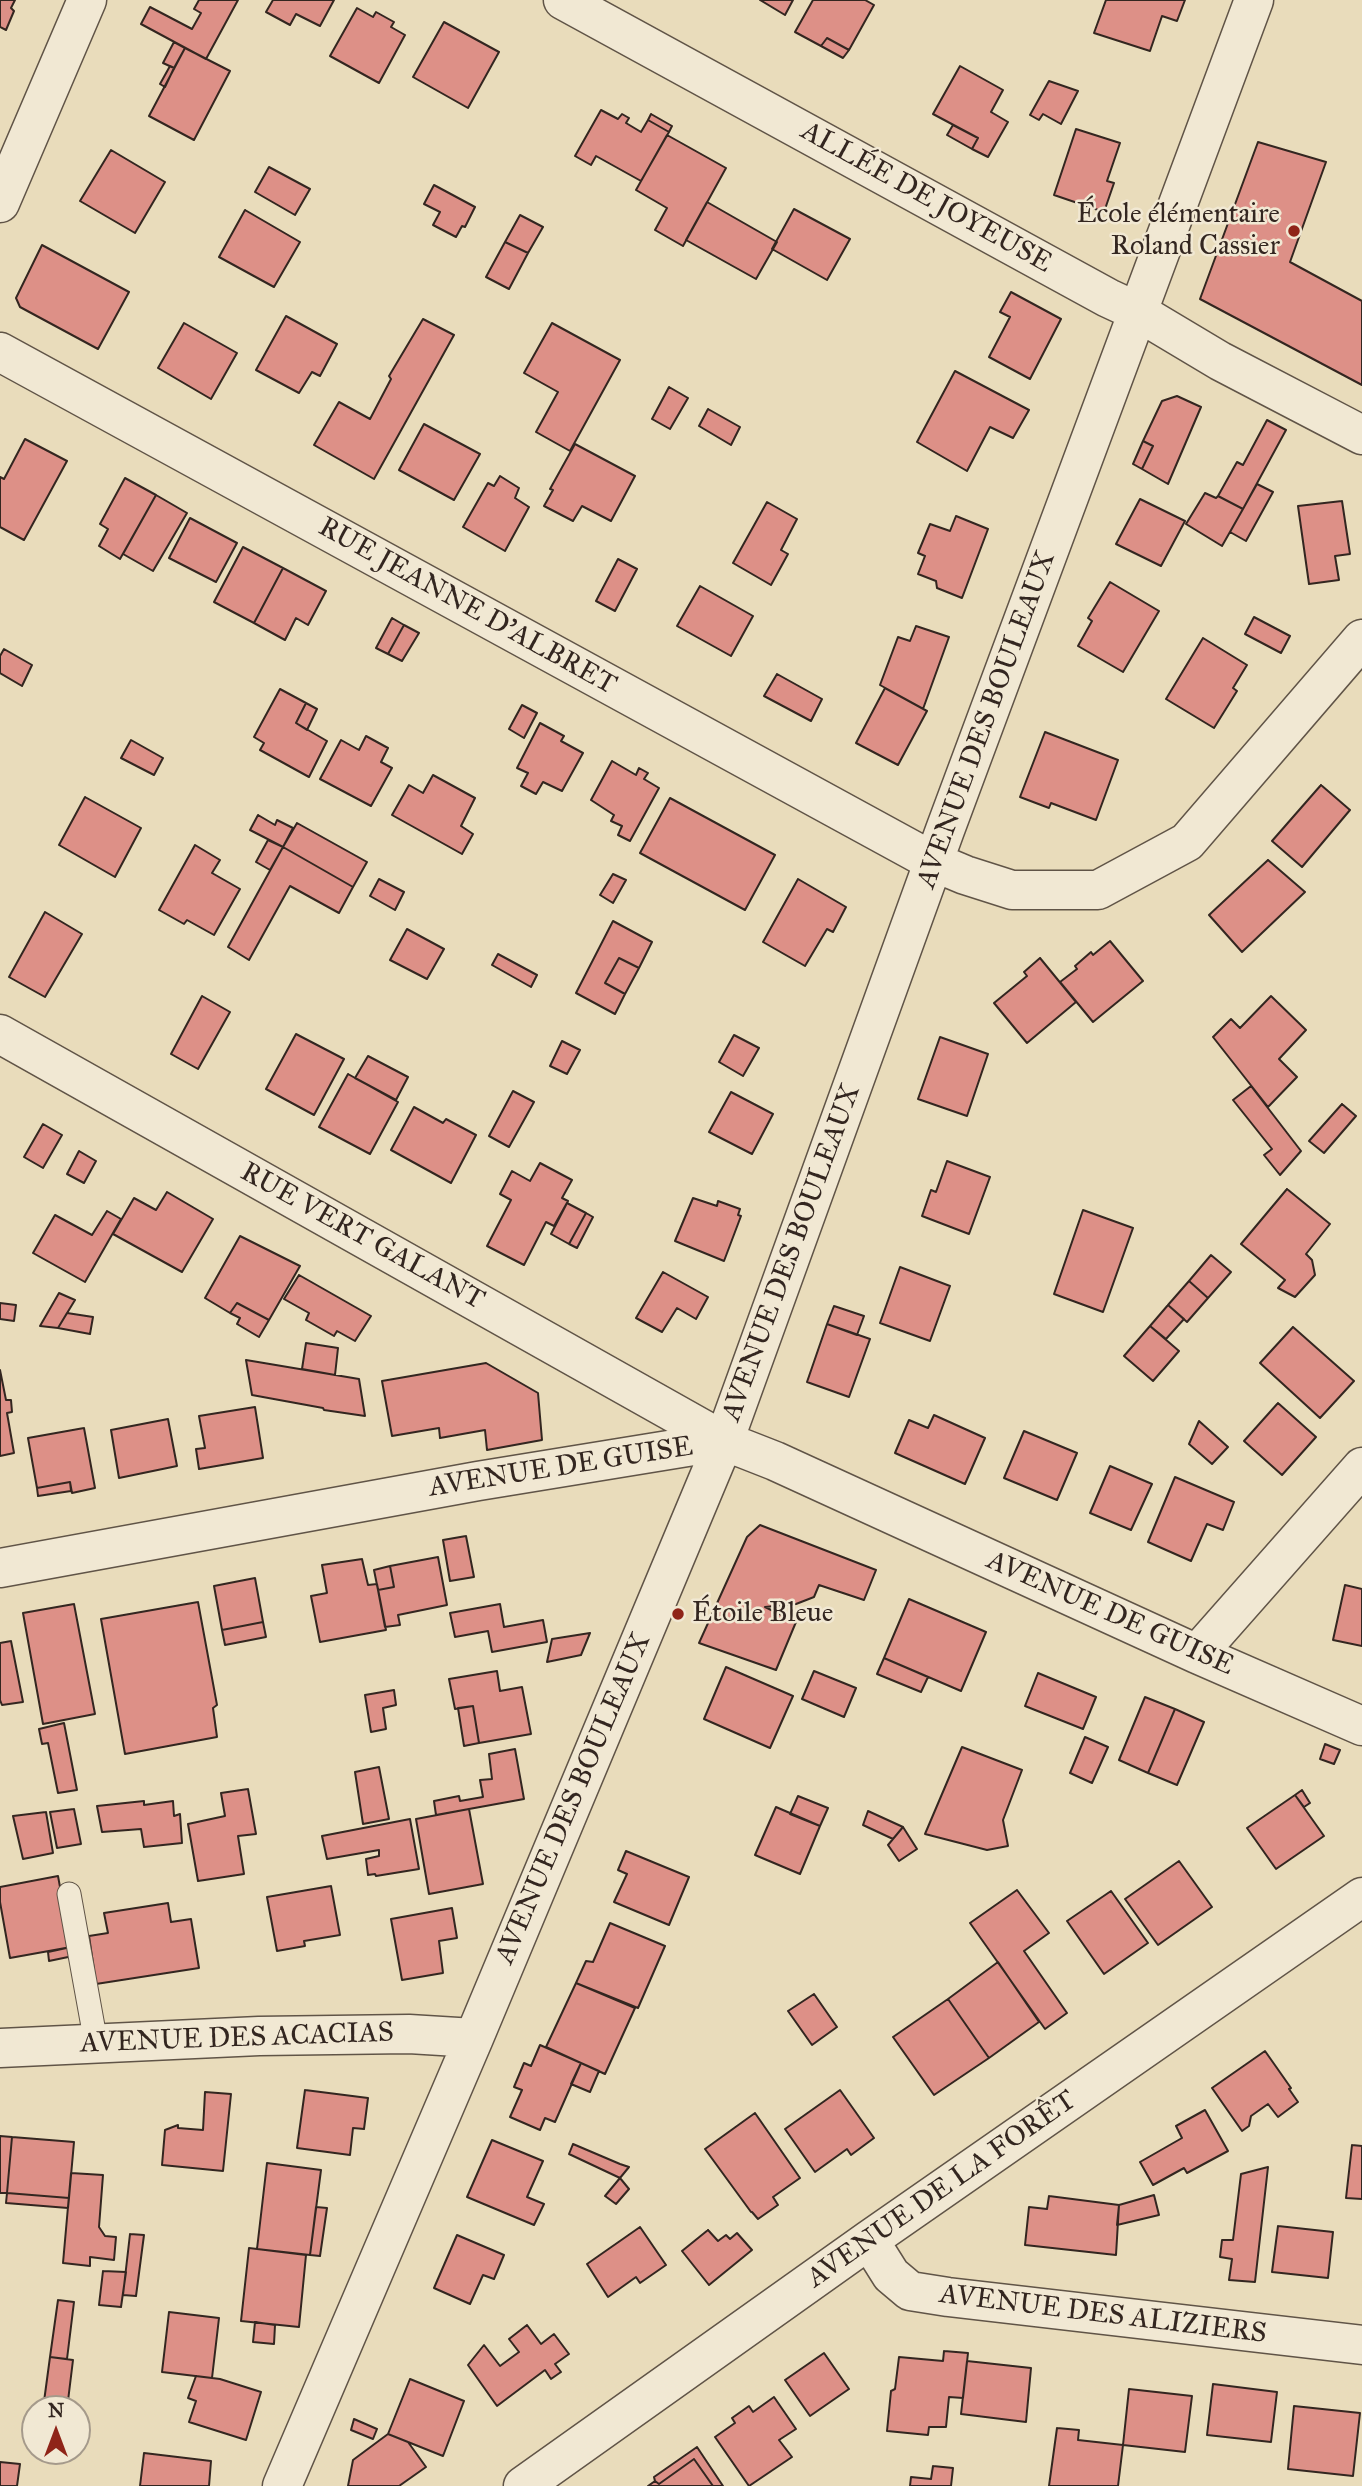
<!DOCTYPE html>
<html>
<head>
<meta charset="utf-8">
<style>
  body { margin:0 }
  #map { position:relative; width:1362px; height:2486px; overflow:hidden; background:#e9dcbb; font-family:"IM FELL Great Primer",serif }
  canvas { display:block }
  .north { position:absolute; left:21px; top:2395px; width:70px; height:70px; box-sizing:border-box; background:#f1e8d3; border:2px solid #a59a8b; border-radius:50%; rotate:0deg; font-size:19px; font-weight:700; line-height:28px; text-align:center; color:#332620 }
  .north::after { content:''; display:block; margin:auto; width:24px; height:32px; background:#8f2418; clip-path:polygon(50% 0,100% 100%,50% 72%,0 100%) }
</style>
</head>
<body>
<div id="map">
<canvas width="1362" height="2486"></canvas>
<div class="north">N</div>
</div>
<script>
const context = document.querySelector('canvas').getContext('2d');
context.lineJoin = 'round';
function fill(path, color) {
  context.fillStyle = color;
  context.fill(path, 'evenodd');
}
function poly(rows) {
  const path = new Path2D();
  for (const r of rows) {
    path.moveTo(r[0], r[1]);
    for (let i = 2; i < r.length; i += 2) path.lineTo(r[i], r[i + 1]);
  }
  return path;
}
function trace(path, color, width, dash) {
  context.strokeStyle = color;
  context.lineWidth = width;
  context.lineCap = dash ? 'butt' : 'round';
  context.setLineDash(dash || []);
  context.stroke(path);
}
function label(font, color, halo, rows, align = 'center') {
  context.font = font + ' "IM FELL Great Primer",serif';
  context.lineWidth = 5;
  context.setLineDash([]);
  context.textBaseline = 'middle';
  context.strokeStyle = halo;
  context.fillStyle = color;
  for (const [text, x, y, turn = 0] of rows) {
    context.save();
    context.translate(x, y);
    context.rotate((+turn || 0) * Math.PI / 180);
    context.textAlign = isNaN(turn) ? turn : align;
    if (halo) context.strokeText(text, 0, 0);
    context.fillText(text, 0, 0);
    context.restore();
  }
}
const building = poly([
  [0,0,15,0,11,8,14,11,6,30,0,27,0,0],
  [199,0,238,0,206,59,141,24,150,7,192,29,201,13,194,9,199,0],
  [273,0,334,0,320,26,296,14,290,25,266,12,273,0],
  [760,0,793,0,785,15,760,0],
  [813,0,865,0,874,5,849,50,827,38,821,46,795,32,813,0],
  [1106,0,1185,0,1177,21,1162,16,1150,51,1094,33,1106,0],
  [357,8,373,17,376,12,394,22,391,27,405,35,379,83,330,56,357,8],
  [444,22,499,52,468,108,413,77,444,22],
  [827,38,849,50,843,58,821,46,827,38],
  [174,42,185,48,174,68,163,63,174,42],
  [185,48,230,71,194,140,149,116,185,48],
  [170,66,174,68,165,87,160,84,170,66],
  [960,66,1003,90,991,112,1008,122,988,157,972,149,978,138,933,114,960,66],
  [1049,81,1078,91,1061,124,1043,114,1039,120,1030,115,1049,81],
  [601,110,618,119,622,114,629,118,626,123,641,132,648,120,669,132,641,181,596,156,591,165,575,156,601,110],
  [651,114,672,126,669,132,648,120,651,114],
  [953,125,978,138,972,149,947,135,953,125],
  [1076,129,1120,143,1107,181,1114,183,1104,212,1054,195,1076,129],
  [667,135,726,168,683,246,655,230,667,208,636,190,667,135],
  [1258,142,1326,162,1290,262,1362,301,1362,385,1200,299,1258,142],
  [111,150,165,182,135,233,80,201,111,150],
  [269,167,310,189,295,215,255,192,269,167],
  [434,185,475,207,465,227,462,226,456,237,433,225,440,212,424,204,434,185],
  [707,202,777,242,756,279,686,240,707,202],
  [794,209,850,239,827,280,772,249,794,209],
  [245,210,300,242,274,287,219,257,245,210],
  [520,215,543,227,528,253,505,242,520,215],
  [505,242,528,253,509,289,486,277,505,242],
  [42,245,129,292,98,349,20,307,16,298,42,245],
  [1011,292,1061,319,1030,379,989,357,1010,317,1000,312,1011,292],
  [286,316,337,344,320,376,312,372,299,393,256,370,286,316],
  [423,319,454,335,374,479,314,445,339,402,370,419,391,379,389,376,423,319],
  [184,323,237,353,211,399,158,368,184,323],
  [552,323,620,360,570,451,536,432,558,392,524,373,552,323],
  [955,371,1029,410,1013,438,990,427,967,471,917,442,955,371],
  [669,387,688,398,670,429,652,419,669,387],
  [1177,396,1201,407,1168,484,1142,469,1153,446,1143,441,1162,401,1177,396],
  [708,409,740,427,731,445,699,426,708,409],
  [1267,420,1286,430,1243,509,1218,496,1237,462,1243,465,1267,420],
  [424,424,480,454,454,500,399,470,424,424],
  [25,439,67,461,24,540,0,527,0,477,4,479,25,439],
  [1143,441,1153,446,1142,469,1133,464,1143,441],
  [575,444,635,476,611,521,582,506,573,521,544,506,553,490,550,489,575,444],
  [500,476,519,488,515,498,529,507,505,551,463,527,488,483,494,486,500,476],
  [125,478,156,495,120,559,99,546,108,529,100,524,125,478],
  [1257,484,1273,492,1246,541,1230,532,1257,484],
  [1205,493,1216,498,1218,496,1243,509,1222,546,1186,524,1205,493],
  [156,495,187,513,153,571,123,554,156,495],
  [1140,499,1185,521,1161,566,1116,544,1140,499],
  [1342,501,1350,554,1335,556,1339,580,1309,584,1298,506,1342,501],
  [767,502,797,519,781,550,788,554,771,585,733,563,767,502],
  [956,516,988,529,962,598,937,588,936,581,918,574,925,556,918,553,930,524,950,531,956,516],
  [190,518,237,543,216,582,169,558,190,518],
  [243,547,283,568,254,623,214,602,243,547],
  [618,559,637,569,615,611,596,601,618,559],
  [283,568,326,591,308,625,296,618,285,640,254,623,283,568],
  [1110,582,1159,611,1123,672,1078,646,1092,621,1088,618,1110,582],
  [700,586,753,616,731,656,677,626,700,586],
  [1254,617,1290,636,1281,653,1245,634,1254,617],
  [392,618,404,625,388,654,376,648,392,618],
  [404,625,419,633,402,661,388,654,404,625],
  [916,626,949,637,923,709,880,685,898,637,910,641,916,626],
  [1203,638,1247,665,1233,688,1237,691,1214,728,1166,699,1203,638],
  [4,649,32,665,22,686,0,673,0,656,4,649],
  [777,674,822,699,811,721,764,696,777,674],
  [885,688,927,711,898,765,856,743,885,688],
  [280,689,306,703,296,723,327,741,309,777,260,750,264,743,254,737,280,689],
  [306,703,317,709,307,730,296,723,306,703],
  [522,705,537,713,524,738,509,729,522,705],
  [540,723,564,736,561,741,583,753,562,791,543,782,536,794,521,786,528,773,517,768,540,723],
  [1045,732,1118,760,1096,820,1051,803,1049,808,1020,797,1045,732],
  [366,736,388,748,381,762,392,768,371,806,320,779,341,740,359,750,366,736],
  [131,740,163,758,154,775,121,758,131,740],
  [612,761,636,775,639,768,648,773,644,779,659,788,630,841,618,835,622,826,611,821,614,815,591,800,612,761],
  [433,775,475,798,461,826,473,834,462,854,392,815,409,785,423,793,433,775],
  [1321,785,1350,810,1302,867,1272,841,1321,785],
  [85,797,141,828,115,877,59,845,85,797],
  [670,798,775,855,745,910,640,853,670,798],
  [258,815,275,825,277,820,293,828,283,847,250,830,258,815],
  [297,823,367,862,353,887,283,847,297,823],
  [268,840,283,847,270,870,256,862,268,840],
  [195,845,220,860,212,873,240,889,214,935,187,920,184,924,159,910,195,845],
  [283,847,353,887,339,913,290,886,249,960,228,947,283,847],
  [1268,860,1305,892,1242,952,1209,915,1268,860],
  [613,874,626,880,613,903,600,895,613,874],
  [379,879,404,892,395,910,370,896,379,879],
  [798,879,846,907,833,932,827,929,805,966,763,942,798,879],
  [45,912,82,934,45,997,9,977,45,912],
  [613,921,652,942,639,968,619,958,605,983,625,994,615,1014,576,993,613,921],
  [407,929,444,949,427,979,390,960,407,929],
  [1110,941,1143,981,1093,1022,1060,982,1077,969,1075,966,1091,952,1093,955,1110,941],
  [498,954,537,975,531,987,492,965,498,954],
  [619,958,639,968,625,994,605,983,619,958],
  [1040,958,1076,1002,1027,1043,994,1003,1027,976,1024,972,1040,958],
  [202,996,230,1012,198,1069,171,1054,202,996],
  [1271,996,1306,1030,1279,1059,1297,1077,1268,1107,1213,1037,1231,1019,1240,1028,1271,996],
  [296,1034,344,1059,314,1115,266,1089,296,1034],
  [734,1035,759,1048,743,1076,719,1062,734,1035],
  [940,1037,988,1054,967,1116,918,1099,940,1037],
  [562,1041,580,1050,567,1074,550,1066,562,1041],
  [368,1056,408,1077,396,1100,355,1078,368,1056],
  [348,1074,398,1102,370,1154,319,1127,348,1074],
  [1251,1086,1301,1151,1280,1175,1264,1155,1272,1149,1233,1100,1251,1086],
  [513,1091,534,1102,509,1147,489,1136,513,1091],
  [731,1092,773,1114,752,1154,709,1132,731,1092],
  [1342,1104,1356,1116,1324,1153,1309,1141,1342,1104],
  [414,1107,443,1123,446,1119,476,1135,451,1183,391,1150,414,1107],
  [43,1124,62,1135,43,1168,24,1157,43,1124],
  [79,1151,96,1161,84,1183,67,1174,79,1151],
  [947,1161,990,1177,969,1234,922,1216,931,1190,936,1192,947,1161],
  [540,1163,572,1180,562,1198,568,1201,554,1226,546,1222,524,1265,487,1246,511,1200,500,1194,512,1171,530,1181,540,1163],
  [1287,1189,1330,1224,1306,1254,1312,1260,1315,1275,1295,1297,1278,1288,1285,1280,1241,1244,1287,1189],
  [167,1192,213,1219,182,1272,113,1234,134,1198,156,1210,167,1192],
  [693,1198,717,1206,718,1201,740,1209,738,1215,741,1216,724,1261,675,1241,693,1198],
  [567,1203,586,1213,569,1244,551,1234,567,1203],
  [1083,1210,1133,1228,1103,1312,1054,1294,1083,1210],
  [107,1211,121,1219,85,1282,33,1253,55,1215,92,1235,107,1211],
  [586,1213,593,1217,577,1248,569,1244,586,1213],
  [240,1236,300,1266,269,1320,237,1303,230,1313,205,1298,240,1236],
  [1211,1255,1231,1272,1208,1298,1189,1281,1211,1255],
  [900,1267,950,1286,930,1341,880,1323,900,1267],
  [663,1272,708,1297,696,1319,677,1308,662,1332,636,1318,663,1272],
  [299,1275,371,1316,355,1341,337,1331,334,1336,306,1320,309,1313,284,1299,299,1275],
  [1189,1281,1208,1298,1187,1322,1168,1305,1189,1281],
  [59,1293,75,1300,58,1328,40,1326,59,1293],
  [0,1303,16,1305,14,1321,0,1319,0,1303],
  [237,1303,269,1320,259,1337,237,1324,240,1318,230,1313,237,1303],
  [1168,1305,1184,1319,1166,1339,1150,1326,1168,1305],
  [834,1306,864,1316,857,1335,827,1324,834,1306],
  [67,1313,93,1317,90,1334,58,1328,67,1313],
  [827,1324,870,1339,849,1397,807,1382,827,1324],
  [1150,1326,1179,1351,1153,1381,1124,1356,1150,1326],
  [1293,1327,1354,1381,1320,1418,1260,1363,1293,1327],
  [306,1343,338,1348,335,1375,302,1369,306,1343],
  [246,1360,359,1379,365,1416,324,1410,323,1408,252,1395,246,1360],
  [486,1363,538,1393,542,1440,487,1450,485,1430,440,1438,439,1428,392,1436,382,1381,486,1363],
  [0,1370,6,1400,11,1400,12,1412,7,1413,14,1453,0,1456,0,1370],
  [1278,1403,1316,1437,1282,1475,1244,1441,1278,1403],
  [255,1407,263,1458,199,1469,196,1449,205,1448,199,1416,255,1407],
  [934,1415,985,1438,965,1484,895,1453,909,1420,928,1428,934,1415],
  [168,1419,177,1466,119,1478,111,1430,168,1419],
  [1199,1421,1228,1447,1212,1464,1189,1444,1199,1421],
  [84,1428,95,1488,72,1493,70,1482,37,1488,28,1438,84,1428],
  [1024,1431,1077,1453,1057,1500,1004,1478,1024,1431],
  [1110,1466,1152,1484,1131,1530,1090,1513,1110,1466],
  [1175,1477,1234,1502,1223,1530,1207,1524,1191,1561,1148,1542,1175,1477],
  [70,1482,71,1491,38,1496,37,1488,70,1482],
  [760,1525,876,1570,864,1600,819,1585,814,1597,796,1604,765,1607,796,1622,776,1670,699,1643,747,1537,760,1525],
  [466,1536,474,1577,450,1581,443,1540,466,1536],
  [438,1557,447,1605,398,1615,400,1625,385,1627,378,1590,394,1587,390,1566,438,1557],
  [362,1559,368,1585,377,1584,386,1630,320,1642,311,1596,327,1593,322,1565,362,1559],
  [390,1566,394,1587,378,1590,374,1570,390,1566],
  [255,1578,263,1622,222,1630,214,1586,255,1578],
  [1345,1585,1362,1589,1362,1646,1333,1640,1345,1585],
  [909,1599,986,1632,961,1691,884,1658,909,1599],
  [198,1602,217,1705,213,1708,217,1737,125,1754,101,1619,198,1602],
  [74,1604,95,1714,43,1724,23,1613,74,1604],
  [500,1604,504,1627,543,1620,547,1642,492,1652,488,1631,455,1637,450,1613,500,1604],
  [263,1622,266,1637,225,1645,222,1630,263,1622],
  [590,1633,581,1655,547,1662,552,1639,590,1633],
  [11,1641,23,1702,2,1705,0,1700,0,1643,11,1641],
  [884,1658,928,1677,921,1692,877,1674,884,1658],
  [726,1667,793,1696,770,1748,704,1719,726,1667],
  [497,1671,500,1691,522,1687,531,1734,479,1743,473,1706,455,1709,449,1679,497,1671],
  [814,1671,856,1688,844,1717,802,1699,814,1671],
  [1038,1673,1096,1697,1083,1729,1025,1706,1038,1673],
  [394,1690,396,1705,383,1708,386,1729,371,1732,365,1695,394,1690],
  [1145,1697,1175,1709,1148,1773,1119,1760,1145,1697],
  [473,1706,479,1743,464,1746,458,1708,473,1706],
  [1175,1709,1204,1722,1177,1785,1148,1773,1175,1709],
  [64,1723,77,1790,58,1793,48,1743,42,1744,39,1729,64,1723],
  [1085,1737,1108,1747,1092,1783,1070,1773,1085,1737],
  [1325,1744,1340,1750,1334,1764,1320,1759,1325,1744],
  [962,1747,1022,1770,1003,1820,1008,1846,987,1850,925,1834,962,1747],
  [515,1749,524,1799,436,1815,434,1801,459,1796,460,1801,483,1797,480,1780,492,1779,489,1754,515,1749],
  [379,1767,389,1819,363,1824,355,1772,379,1767],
  [248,1789,256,1834,238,1836,244,1874,198,1881,188,1824,225,1816,221,1793,248,1789],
  [1302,1790,1310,1803,1304,1807,1295,1795,1302,1790],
  [1295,1795,1324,1836,1276,1869,1247,1828,1295,1795],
  [798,1796,828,1808,820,1826,790,1814,798,1796],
  [144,1801,144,1805,173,1801,174,1816,180,1814,182,1843,144,1847,141,1829,102,1832,97,1806,144,1801],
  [776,1807,820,1826,800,1874,755,1855,776,1807],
  [74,1809,81,1844,57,1848,50,1812,74,1809],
  [469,1809,483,1884,429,1894,416,1819,469,1809],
  [868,1811,903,1827,893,1839,863,1825,868,1811],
  [46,1812,53,1853,23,1859,13,1816,46,1812],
  [410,1819,419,1869,376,1876,375,1874,368,1875,366,1859,379,1856,379,1850,327,1859,322,1836,410,1819],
  [903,1827,917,1849,899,1861,888,1845,903,1827],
  [626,1851,689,1877,669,1925,614,1902,627,1874,618,1870,626,1851],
  [1179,1861,1212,1907,1158,1945,1125,1899,1179,1861],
  [58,1876,71,1947,10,1958,0,1902,0,1887,58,1876],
  [331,1886,340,1935,304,1941,305,1946,277,1951,267,1897,331,1886],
  [1017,1890,1049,1933,1024,1951,1067,2013,1045,2029,970,1923,1017,1890],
  [1111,1891,1148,1943,1104,1974,1067,1921,1111,1891],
  [168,1903,171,1922,191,1919,199,1968,96,1984,89,1936,108,1933,104,1913,168,1903],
  [452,1908,457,1938,439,1941,443,1973,402,1980,391,1919,452,1908],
  [610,1923,665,1946,638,2008,576,1983,586,1961,593,1962,610,1923],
  [71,1947,73,1956,49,1961,48,1952,71,1947],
  [998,1962,1039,2022,989,2058,948,1999,998,1962],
  [576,1983,635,2008,605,2074,546,2047,576,1983],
  [814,1994,837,2027,812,2045,788,2011,814,1994],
  [948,1999,989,2058,934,2095,893,2037,948,1999],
  [540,2045,581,2063,555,2122,545,2118,540,2130,510,2117,522,2090,514,2087,524,2063,531,2066,540,2045],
  [1265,2051,1291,2088,1289,2089,1298,2102,1278,2117,1268,2104,1251,2116,1249,2126,1242,2131,1212,2088,1265,2051],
  [581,2063,599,2071,590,2092,571,2084,581,2063],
  [305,2090,368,2098,364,2129,353,2128,350,2155,297,2148,305,2090],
  [840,2090,874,2138,851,2155,847,2149,815,2172,785,2129,840,2090],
  [205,2092,231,2094,223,2171,162,2165,165,2130,178,2125,178,2128,203,2130,205,2092],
  [1205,2110,1228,2151,1187,2173,1184,2168,1153,2185,1140,2162,1182,2138,1176,2126,1205,2110],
  [755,2113,800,2178,773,2197,778,2205,758,2219,752,2212,751,2212,705,2149,755,2113],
  [0,2136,12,2137,7,2193,0,2193,0,2136],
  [12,2137,74,2142,69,2198,7,2193,12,2137],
  [492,2140,543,2161,527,2197,544,2204,534,2225,467,2197,492,2140],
  [573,2144,620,2164,629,2167,620,2178,569,2154,573,2144],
  [1352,2145,1362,2146,1362,2199,1346,2198,1352,2145],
  [267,2163,321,2170,310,2255,257,2249,267,2163],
  [1268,2167,1255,2282,1229,2280,1232,2259,1220,2257,1222,2240,1233,2240,1241,2174,1268,2167],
  [71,2173,103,2175,99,2227,105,2236,116,2237,114,2260,90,2257,90,2266,63,2263,71,2173],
  [620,2178,629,2189,616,2204,605,2196,620,2178],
  [7,2193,69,2198,68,2208,6,2203,7,2193],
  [1154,2195,1159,2215,1117,2225,1119,2205,1154,2195],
  [1049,2196,1119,2205,1116,2255,1025,2245,1029,2207,1047,2209,1049,2196],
  [316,2207,327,2208,320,2256,310,2255,316,2207],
  [1278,2226,1333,2232,1328,2278,1272,2272,1278,2226],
  [640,2227,666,2265,640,2283,636,2277,608,2297,587,2264,640,2227],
  [708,2230,718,2241,726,2235,730,2239,737,2233,752,2250,709,2285,682,2251,708,2230],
  [130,2234,144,2235,136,2296,123,2295,130,2234],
  [457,2235,504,2255,494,2279,483,2275,470,2304,434,2288,457,2235],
  [249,2248,306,2255,299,2327,241,2321,249,2248],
  [103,2271,126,2272,121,2307,99,2305,103,2271],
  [58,2300,74,2302,67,2359,50,2357,58,2300],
  [169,2312,219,2318,212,2378,162,2372,169,2312],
  [255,2322,275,2325,274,2344,253,2342,255,2322],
  [527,2325,541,2344,554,2334,569,2354,555,2364,561,2372,551,2379,545,2370,497,2406,468,2365,484,2345,500,2366,519,2352,509,2339,527,2325],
  [944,2351,968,2353,963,2398,949,2397,946,2427,929,2427,928,2435,887,2431,891,2391,895,2389,899,2357,943,2361,944,2351],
  [824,2353,849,2389,810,2416,785,2380,824,2353],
  [50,2357,73,2360,67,2409,43,2409,50,2357],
  [967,2361,1031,2368,1026,2422,961,2414,967,2361],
  [196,2376,220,2379,261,2392,246,2440,189,2422,196,2401,188,2398,196,2376],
  [410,2379,464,2401,443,2456,388,2434,410,2379],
  [1213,2384,1277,2392,1271,2442,1207,2435,1213,2384],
  [1129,2389,1192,2396,1185,2452,1123,2445,1129,2389],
  [774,2397,796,2429,779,2440,792,2457,749,2486,715,2437,735,2423,732,2418,749,2406,753,2412,774,2397],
  [1294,2406,1360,2413,1353,2476,1288,2469,1294,2406],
  [354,2419,377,2429,373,2439,351,2430,354,2419],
  [1057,2428,1079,2430,1078,2440,1123,2445,1118,2486,1049,2486,1057,2428],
  [388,2434,408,2442,426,2467,399,2486,348,2486,353,2460,388,2434],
  [697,2447,723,2486,713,2486,694,2459,659,2484,655,2481,654,2477,697,2447],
  [144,2453,211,2461,209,2486,140,2486,144,2453],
  [694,2459,713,2486,648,2486,655,2481,659,2484,694,2459],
  [0,2462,20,2464,17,2486,0,2486,0,2462],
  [933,2466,953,2468,951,2486,910,2486,911,2477,931,2479,933,2466]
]);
const lane = poly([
  [69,1894,96,2043]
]);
const street = poly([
  [563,0,1108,298,1138,312,1220,361,1362,435],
  [0,203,87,0],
  [0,352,934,862,965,875,1012,890,1098,890,1187,842,1362,639],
  [0,1034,724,1441,775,1461,1197,1654,1362,1726],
  [0,1568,478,1481,724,1441],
  [1197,1654,1362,1467],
  [0,2048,259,2036,409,2034,474,2038],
  [869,2240,891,2275,910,2291,948,2297,1362,2345],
  [282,2486,474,2038,724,1441,945,830,1254,0],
  [523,2486,869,2240,1362,1897]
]);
const markers = [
  [1294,231,7,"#8f2418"],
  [678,1614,7,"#8f2418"]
];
const streetNames = [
  ["ALLÉE DE JOYEUSE",926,198,29],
  ["RUE JEANNE D'ALBRET",467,607,29],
  ["AVENUE DES BOULEAUX",987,720,-70],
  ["RUE VERT GALANT",362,1237,29],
  ["AVENUE DES BOULEAUX",792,1253,-70],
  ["AVENUE DE GUISE",561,1468,-9],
  ["AVENUE DE GUISE",1110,1614,24],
  ["AVENUE DES BOULEAUX",574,1799,-67],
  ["AVENUE DES ACACIAS",237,2039,-2],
  ["AVENUE DE LA FORÊT",942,2190,-35],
  ["AVENUE DES ALIZIERS",1103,2315,7]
];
const poiNames = [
  ["École élémentaire",1280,215],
  ["Roland Cassier",1280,247],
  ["Étoile Bleue",692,1614,"left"]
];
fill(building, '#dd9087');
trace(building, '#332620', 2);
trace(lane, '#605447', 25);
trace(street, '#605447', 41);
trace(lane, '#f1e8d3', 23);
trace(street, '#f1e8d3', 38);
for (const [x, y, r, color] of markers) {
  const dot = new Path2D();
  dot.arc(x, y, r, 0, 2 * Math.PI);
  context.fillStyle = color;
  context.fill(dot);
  trace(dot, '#f1e8d3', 2.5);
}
label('28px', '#332620', '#f1e8d3', streetNames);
label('28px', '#332620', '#f1e8d3', poiNames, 'right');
</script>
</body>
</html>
